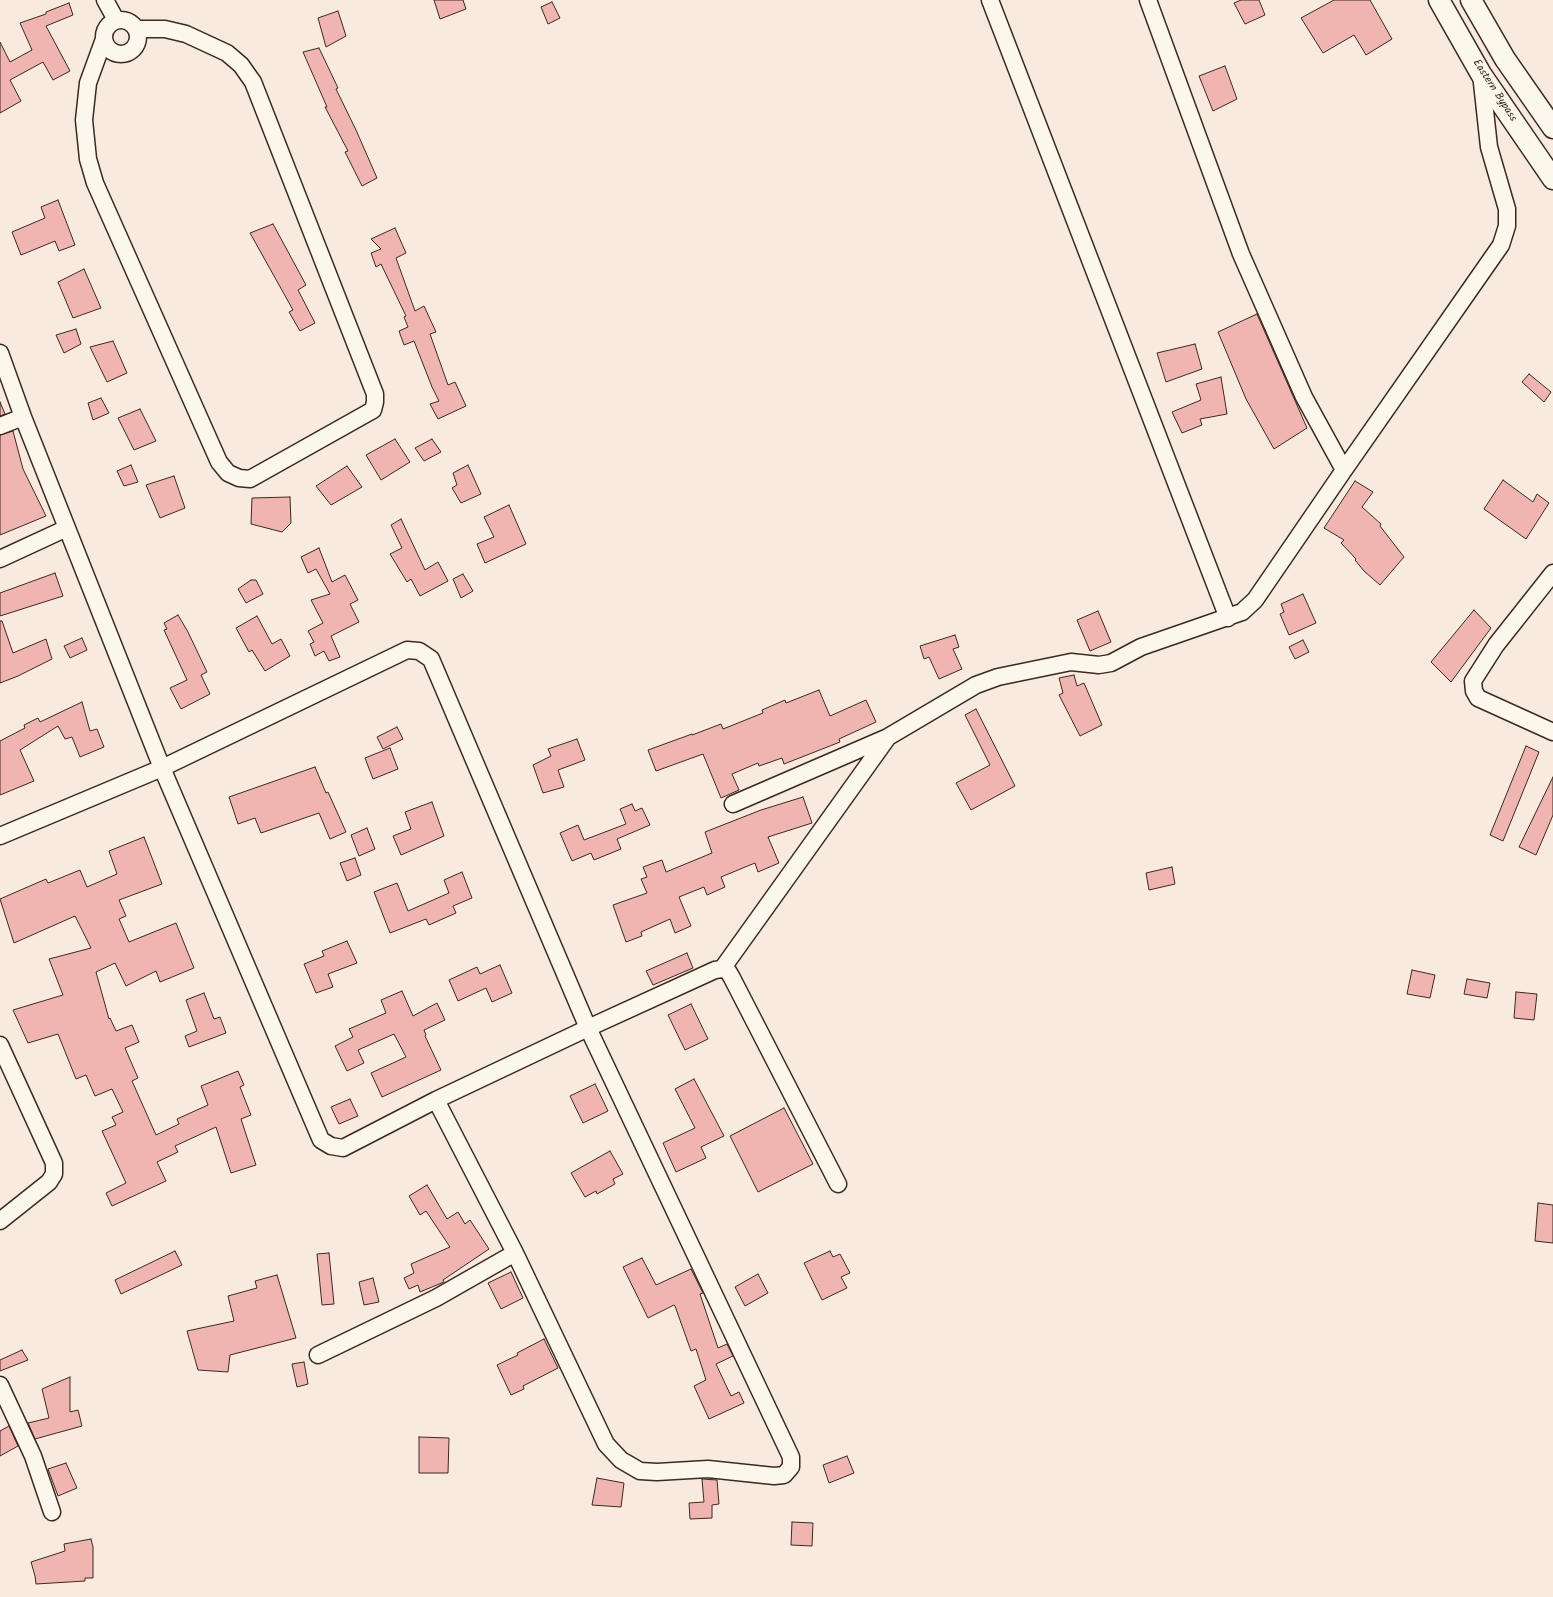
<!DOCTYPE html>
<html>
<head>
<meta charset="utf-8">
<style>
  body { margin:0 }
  canvas { display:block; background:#f9eae0 }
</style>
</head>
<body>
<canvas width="1553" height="1597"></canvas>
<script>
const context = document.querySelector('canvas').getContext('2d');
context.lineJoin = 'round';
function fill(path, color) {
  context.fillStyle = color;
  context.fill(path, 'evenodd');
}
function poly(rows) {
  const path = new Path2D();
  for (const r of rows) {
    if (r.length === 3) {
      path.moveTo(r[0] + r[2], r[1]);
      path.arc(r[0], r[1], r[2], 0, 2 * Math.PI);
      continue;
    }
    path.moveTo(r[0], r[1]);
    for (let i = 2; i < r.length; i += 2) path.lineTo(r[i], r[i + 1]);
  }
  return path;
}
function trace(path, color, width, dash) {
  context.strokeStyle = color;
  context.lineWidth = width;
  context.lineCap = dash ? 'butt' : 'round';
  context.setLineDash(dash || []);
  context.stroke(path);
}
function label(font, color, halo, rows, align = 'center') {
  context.font = font + ' Kalam,sans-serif';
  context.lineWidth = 4;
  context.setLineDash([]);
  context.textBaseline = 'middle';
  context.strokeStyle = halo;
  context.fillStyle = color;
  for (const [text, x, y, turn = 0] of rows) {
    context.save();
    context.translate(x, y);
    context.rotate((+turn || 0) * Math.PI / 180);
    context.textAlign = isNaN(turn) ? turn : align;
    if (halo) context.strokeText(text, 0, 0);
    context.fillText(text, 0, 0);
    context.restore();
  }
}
const building = poly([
  [434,0,463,0,466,9,440,19,434,0],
  [1241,0,1259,0,1265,15,1245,24,1234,3,1241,0],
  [1334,0,1370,0,1392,39,1366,55,1354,35,1323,53,1301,18,1334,0],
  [552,2,560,18,548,24,541,7,552,2],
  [69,3,73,15,46,26,70,71,53,80,43,62,10,80,21,101,0,113,0,42,10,62,32,50,20,23,46,14,46,12,69,3],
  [338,11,346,36,326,47,318,18,338,11],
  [319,48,338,88,336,89,356,130,377,178,362,186,345,152,348,151,325,107,327,107,303,52,319,48],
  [1225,66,1237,99,1213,111,1199,76,1225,66],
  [58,200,75,245,59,251,55,241,21,255,12,232,45,218,41,207,58,200],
  [273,224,306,285,298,290,315,323,300,331,289,312,293,310,250,233,273,224],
  [395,228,406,253,396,258,415,311,424,306,436,332,430,334,448,385,455,382,466,406,438,419,430,404,439,401,432,387,414,341,404,345,399,331,408,327,404,317,406,316,381,264,376,267,371,253,381,249,371,239,395,228],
  [84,269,101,308,73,318,58,282,84,269],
  [1257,314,1307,428,1274,449,1246,399,1218,332,1257,314],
  [76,329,81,344,64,353,56,335,76,329],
  [113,341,127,373,107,382,90,347,113,341],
  [1195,344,1202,369,1166,382,1157,353,1195,344],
  [1529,374,1551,392,1544,402,1522,382,1529,374],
  [1221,377,1227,414,1200,419,1202,425,1182,433,1172,412,1201,400,1196,384,1221,377],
  [101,398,109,413,93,420,88,403,101,398],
  [0,402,5,414,0,416,0,402],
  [140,409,156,441,134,450,118,418,140,409],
  [13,431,23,469,46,516,0,535,0,435,13,431],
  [395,439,410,462,381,480,366,455,395,439],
  [432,439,441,452,424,461,415,448,432,439],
  [131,465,138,482,124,486,117,471,131,465],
  [468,465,481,494,461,503,452,488,457,485,453,473,468,465],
  [347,466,362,487,331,505,316,486,347,466],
  [174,476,185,508,160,518,146,485,174,476],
  [1503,480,1533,502,1537,494,1549,503,1526,539,1484,509,1503,480],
  [1355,481,1373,492,1362,507,1381,524,1380,526,1404,557,1380,585,1364,571,1355,560,1356,559,1341,543,1344,540,1324,528,1355,481],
  [290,497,291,523,282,532,251,524,252,498,290,497],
  [509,505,526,544,485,563,477,544,494,537,484,517,509,505],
  [401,519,425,570,438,562,448,581,420,596,411,579,407,582,390,554,402,548,391,525,401,519],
  [319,548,332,582,345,575,358,600,350,604,359,622,331,636,340,657,329,661,324,651,315,656,310,644,314,642,308,631,323,623,311,600,330,594,316,569,308,573,301,557,319,548],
  [55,573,63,596,0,616,0,593,55,573],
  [463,574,473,591,461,598,453,579,463,574],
  [251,580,256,580,263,594,246,603,238,589,251,580],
  [1303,594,1316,623,1289,635,1280,614,1284,612,1281,604,1303,594],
  [1474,610,1491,628,1451,682,1431,662,1474,610],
  [1098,611,1111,642,1090,651,1077,620,1098,611],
  [178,615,188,632,207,672,201,675,210,694,181,709,170,688,187,680,164,630,167,629,164,623,178,615],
  [257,616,272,644,281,639,290,656,265,671,252,650,249,652,236,628,257,616],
  [0,621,2,621,13,653,46,639,52,659,18,676,0,683,0,621],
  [955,635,959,647,953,649,962,669,939,679,929,657,924,659,920,646,955,635],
  [82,638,87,650,70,658,64,646,82,638],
  [1303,640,1309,652,1295,659,1289,647,1303,640],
  [1074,675,1077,686,1084,683,1102,725,1080,736,1059,695,1063,693,1059,678,1074,675],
  [819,690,830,716,866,700,876,722,839,739,840,742,784,764,782,758,759,766,758,763,732,774,739,790,721,798,703,754,656,771,648,750,692,734,692,735,721,724,723,729,763,713,762,710,785,700,786,703,819,690],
  [82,702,90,731,97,729,104,747,80,757,72,737,65,739,58,726,20,750,34,781,0,795,0,741,25,728,24,725,38,718,40,722,82,702],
  [976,709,1015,786,971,810,956,783,990,765,965,715,976,709],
  [397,727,403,739,383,749,377,737,397,727],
  [577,739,585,760,558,770,564,787,543,793,533,765,551,756,548,749,577,739],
  [1526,746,1539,752,1503,841,1490,835,1526,746],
  [390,748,398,769,373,779,365,758,390,748],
  [315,767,326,793,328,792,346,832,330,839,319,813,261,833,255,818,238,824,229,797,315,767],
  [1553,777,1553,815,1536,855,1519,847,1553,777],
  [803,797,812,823,768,837,779,863,758,872,755,863,721,877,725,887,707,895,704,887,679,897,691,926,675,933,670,919,641,932,642,936,626,942,613,905,647,893,641,879,647,877,643,867,662,860,666,872,712,853,705,832,761,810,803,797],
  [432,802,444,836,401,855,393,836,411,829,405,812,432,802],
  [632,804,635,811,642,808,650,825,617,839,621,849,594,860,591,853,572,861,560,833,578,825,584,840,626,824,620,809,632,804],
  [367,828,375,849,359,856,351,835,367,828],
  [144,837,162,884,119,900,126,916,119,919,129,942,176,923,194,968,160,982,156,971,126,986,115,963,96,972,109,1019,110,1018,116,1031,132,1025,139,1042,125,1048,138,1078,132,1081,156,1135,179,1124,177,1119,208,1105,201,1086,238,1071,244,1085,240,1087,251,1115,241,1119,256,1165,231,1173,216,1127,175,1146,178,1152,157,1162,166,1181,112,1206,106,1193,126,1183,102,1131,116,1125,112,1117,123,1112,112,1089,95,1096,86,1075,76,1079,58,1034,28,1043,13,1010,63,995,49,959,91,948,75,916,14,943,0,899,46,879,48,883,80,870,87,887,117,874,109,851,144,837],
  [355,858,361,875,347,881,340,863,355,858],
  [1172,867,1175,884,1149,890,1146,873,1172,867],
  [462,872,472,898,453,906,456,913,429,925,426,919,390,933,374,892,397,883,408,911,449,893,444,880,462,872],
  [347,941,357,963,328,974,333,987,316,993,304,964,324,956,322,951,347,941],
  [687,953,693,968,653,985,646,971,687,953],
  [500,965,512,993,492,1002,486,988,458,1001,449,980,477,967,480,974,500,965],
  [1412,970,1435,975,1430,998,1407,994,1412,970],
  [1467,979,1490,983,1487,998,1464,994,1467,979],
  [402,991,413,1016,437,1003,445,1020,424,1030,426,1035,425,1036,441,1070,382,1097,371,1073,406,1057,394,1034,358,1050,364,1063,347,1071,335,1046,353,1037,349,1029,386,1013,381,1000,402,991],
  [1516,992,1537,994,1534,1020,1514,1018,1516,992],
  [204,993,214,1019,220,1017,226,1033,189,1047,185,1036,197,1031,186,1000,204,993],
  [691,1004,708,1039,685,1050,668,1015,691,1004],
  [694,1079,724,1136,701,1147,706,1158,676,1172,663,1143,695,1128,675,1089,694,1079],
  [595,1084,608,1111,583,1123,570,1096,595,1084],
  [350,1099,358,1116,339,1124,331,1107,350,1099],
  [784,1108,813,1164,758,1192,730,1136,784,1108],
  [610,1151,623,1174,613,1179,615,1184,597,1194,596,1191,585,1197,571,1173,610,1151],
  [427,1185,447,1219,458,1212,465,1224,470,1220,489,1249,443,1280,444,1282,420,1292,418,1285,409,1289,404,1278,414,1273,411,1264,450,1247,426,1211,420,1215,409,1196,427,1185],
  [1538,1203,1553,1205,1553,1243,1535,1241,1538,1203],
  [175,1251,182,1265,121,1294,115,1280,175,1251],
  [830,1251,833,1257,840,1254,850,1273,841,1277,847,1288,822,1300,804,1263,830,1251],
  [329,1253,334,1304,322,1305,317,1254,329,1253],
  [642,1258,656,1285,691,1269,703,1293,700,1294,718,1348,727,1344,733,1356,716,1364,731,1396,739,1392,744,1403,709,1419,694,1386,706,1380,696,1349,691,1351,675,1306,674,1305,648,1318,623,1267,642,1258],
  [511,1272,523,1298,501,1309,488,1283,511,1272],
  [758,1274,768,1293,745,1306,735,1287,758,1274],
  [277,1275,296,1338,230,1355,228,1372,198,1370,187,1331,234,1321,228,1296,257,1288,255,1281,277,1275],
  [373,1278,379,1302,364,1305,359,1282,373,1278],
  [544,1339,558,1368,523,1386,524,1389,511,1395,497,1365,518,1355,517,1353,544,1339],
  [22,1350,28,1360,0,1371,0,1360,22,1350],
  [304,1362,308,1384,297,1387,292,1364,304,1362],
  [70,1377,70,1412,78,1410,82,1426,35,1439,28,1423,49,1418,42,1389,70,1377],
  [9,1426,18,1446,0,1456,0,1431,9,1426],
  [419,1437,449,1438,448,1473,419,1473,419,1437],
  [847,1456,854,1473,829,1483,823,1465,847,1456],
  [66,1463,77,1488,58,1496,48,1469,66,1463],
  [597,1478,624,1483,621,1507,592,1505,597,1478],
  [702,1479,717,1480,719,1504,712,1505,712,1518,690,1519,689,1503,704,1502,702,1479],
  [792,1522,813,1523,812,1546,791,1545,792,1522],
  [91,1539,93,1547,93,1578,85,1578,85,1581,36,1584,35,1576,31,1562,65,1551,64,1544,91,1539]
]);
const minor = poly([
  [105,0,116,20],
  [990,0,1228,618],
  [1148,0,1241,254,1304,397,1344,470],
  [121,37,17],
  [104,39,88,83,84,120,88,159,95,183,219,462,228,473,239,478,250,479,373,410,375,402,375,394,253,82,241,65,227,53,186,34,165,29,137,29],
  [0,353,23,417,162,768,321,1140,331,1146,343,1148,436,1100,588,1028,715,970,722,969,888,737],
  [0,426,23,417],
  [0,559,67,528],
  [1553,573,1496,645,1473,681,1474,691,1478,698,1553,732],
  [733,804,888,737,976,685,998,677,1071,662,1099,665,1111,663,1141,647,1242,612,1255,600,1344,470,1501,245,1507,226,1507,209,1489,147,1481,74],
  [0,836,162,768,407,650,419,651,431,659,588,1028,791,1457,791,1467,784,1475,774,1476,708,1469,657,1472,640,1471,621,1460,606,1444,515,1253,436,1100],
  [722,969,728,971,732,978,838,1184],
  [0,1045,54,1163,54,1174,49,1182,0,1221],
  [318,1355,436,1298,515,1253],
  [0,1385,33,1456,52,1512]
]);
const major = poly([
  [1439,0,1481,74,1553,179],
  [1471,0,1505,59,1553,128]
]);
const streetNames = [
  ["Eastern Bypass",1494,91,57]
];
fill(building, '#f1b5b1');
trace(building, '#3b2a1e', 1);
trace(minor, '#3b2a1e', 19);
trace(major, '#3b2a1e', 23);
trace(minor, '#fbf7ec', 16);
trace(major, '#fbf7ec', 20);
label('11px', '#3b2a1e', '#fbf7ec', streetNames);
</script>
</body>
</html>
